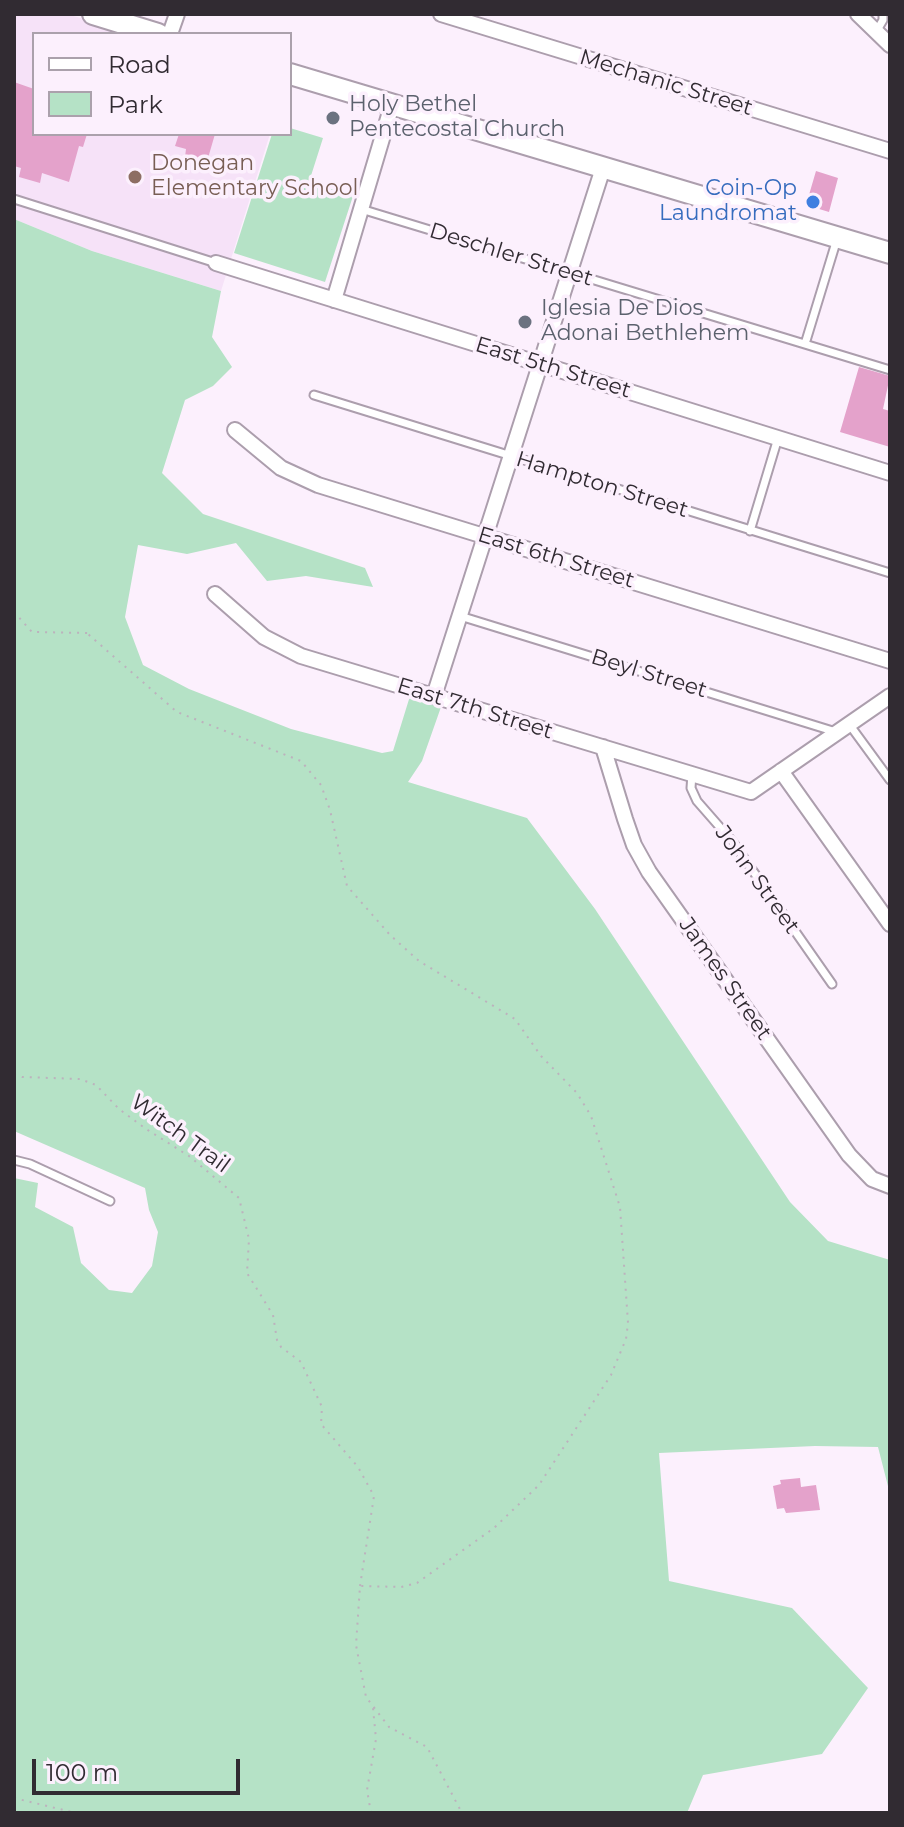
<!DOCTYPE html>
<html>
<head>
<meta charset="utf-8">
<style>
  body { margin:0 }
  #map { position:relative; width:904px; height:1827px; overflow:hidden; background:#fcf0fd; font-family:Montserrat,sans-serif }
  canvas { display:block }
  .frame { position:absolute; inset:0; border:16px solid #312b32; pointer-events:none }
  .legend { position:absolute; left:32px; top:32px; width:260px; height:104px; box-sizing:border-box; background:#fcf0fd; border:2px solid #aba1ac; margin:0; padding:10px 14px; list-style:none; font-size:24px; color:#312b32 }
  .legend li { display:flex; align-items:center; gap:16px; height:40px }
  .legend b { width:40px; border:2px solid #aba1ac }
  .scale { position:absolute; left:32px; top:1759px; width:208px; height:36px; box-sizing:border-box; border:4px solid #312b32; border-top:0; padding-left:10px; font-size:24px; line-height:28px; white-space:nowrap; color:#312b32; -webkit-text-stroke:6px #fcf0fd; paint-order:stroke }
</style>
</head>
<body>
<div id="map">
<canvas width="904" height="1827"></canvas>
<div class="frame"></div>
<ul class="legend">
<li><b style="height:10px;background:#fff"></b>Road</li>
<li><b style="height:22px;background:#b5e2c6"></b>Park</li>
</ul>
<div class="scale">100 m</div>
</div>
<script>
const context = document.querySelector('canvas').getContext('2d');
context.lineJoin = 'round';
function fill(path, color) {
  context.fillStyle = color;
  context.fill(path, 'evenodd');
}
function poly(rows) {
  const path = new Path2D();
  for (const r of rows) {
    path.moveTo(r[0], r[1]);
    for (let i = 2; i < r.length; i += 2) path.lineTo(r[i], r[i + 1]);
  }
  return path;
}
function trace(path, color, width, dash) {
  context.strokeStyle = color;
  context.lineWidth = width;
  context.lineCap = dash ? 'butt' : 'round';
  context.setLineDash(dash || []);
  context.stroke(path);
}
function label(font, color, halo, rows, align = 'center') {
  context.font = font + ' Montserrat,sans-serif';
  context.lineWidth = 7;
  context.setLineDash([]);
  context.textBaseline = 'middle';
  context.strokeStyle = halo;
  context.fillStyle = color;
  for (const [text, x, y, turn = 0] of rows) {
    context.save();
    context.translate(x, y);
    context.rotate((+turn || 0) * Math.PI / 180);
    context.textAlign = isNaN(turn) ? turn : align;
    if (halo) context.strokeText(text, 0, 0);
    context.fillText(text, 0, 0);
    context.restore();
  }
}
const built = poly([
  [16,14,67,14,134,34,34,34,34,134,270,134,221,291,92,251,14,219]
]);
const green = poly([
  [290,128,323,138,309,182,353,196,325,282,234,253,272,134,290,134],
  [14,219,92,251,221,291,212,337,232,367,213,386,185,400,162,473,203,514,365,568,373,587,306,576,267,581,236,543,187,554,138,545,125,617,143,665,189,689,291,729,382,753,393,751,410,696,441,707,422,761,408,782,527,818,595,909,790,1202,828,1241,890,1260,890,1494,878,1447,815,1446,659,1453,669,1581,792,1608,868,1688,822,1754,703,1775,687,1813,14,1813,14,1178,38,1183,35,1207,73,1227,81,1263,109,1290,132,1293,152,1266,158,1232,149,1210,145,1188,14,1131]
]);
const building = poly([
  [14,82,34,89,34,134,87,134,83,147,79,146,69,182,42,173,40,183,19,177,21,168,14,166],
  [179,134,215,134,206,165,185,157,186,149,175,146],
  [816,171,838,178,829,212,806,205],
  [859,367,890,376,883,409,890,411,890,447,840,432],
  [800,1478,801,1487,816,1485,820,1510,786,1513,784,1508,777,1509,773,1486,781,1484,780,1480]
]);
const path = poly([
  [14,612,32,632,90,633,88,634,177,712,301,761,321,785,330,810,347,886,390,935,419,961,515,1019,541,1056,577,1093,591,1116,620,1207,628,1323,626,1339,611,1375,539,1485,494,1528,417,1583,401,1587,360,1586,356,1645,366,1697,389,1727,427,1747,462,1813],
  [14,1075,22,1077,80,1079,96,1085,119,1109,146,1129,189,1156,239,1198,249,1239,247,1273,273,1315,277,1340,281,1347,301,1362,322,1407,321,1424,358,1467,374,1496,360,1586],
  [14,1798,76,1813],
  [371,1813,367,1790,376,1739,373,1708]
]);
const service = poly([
  [876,32,883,20,883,14],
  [14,199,216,263],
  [361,209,890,370],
  [805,344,837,239],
  [314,395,890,573],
  [750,531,778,438],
  [460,616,836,732],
  [849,724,890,780],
  [692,774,691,788,697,801,732,841,832,984],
  [14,1160,30,1164,110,1201]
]);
const minor = poly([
  [441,14,890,151],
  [858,14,890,45],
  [170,34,177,14],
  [216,263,890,473],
  [334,300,392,105],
  [235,430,281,468,318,485,890,661],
  [215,594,264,637,301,656,751,792,890,696],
  [434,696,603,168],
  [603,747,625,819,634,845,649,872,849,1155,872,1179,890,1186],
  [781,771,890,924]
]);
const secondary = poly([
  [93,14,158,34],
  [290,74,890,253]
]);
const markers = [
  [333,118,8,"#6b7280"],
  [135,177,8,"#8d6e63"],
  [813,202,8,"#3f7fe0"],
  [525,322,8,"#6b7280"]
];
const streetNames = [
  ["Mechanic Street",666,83,17],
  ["Deschler Street",511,255,17],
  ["East 5th Street",553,368,17],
  ["Hampton Street",602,485,17],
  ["East 6th Street",556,558,17],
  ["Beyl Street",649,674,17],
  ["East 7th Street",475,709,17],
  ["John Street",757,880,54],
  ["James Street",725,979,55],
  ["Witch Trail",180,1134,36]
];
const worshipNames = [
  ["Holy Bethel",349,105],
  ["Pentecostal Church",349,130],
  ["Iglesia De Dios",541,309],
  ["Adonai Bethlehem",541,334]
];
const educationNames = [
  ["Donegan",151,164],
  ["Elementary School",151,189]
];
const shopNames = [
  ["Coin-Op",797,189],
  ["Laundromat",797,214]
];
fill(built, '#f6e2f8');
fill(green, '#b5e2c6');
fill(building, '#e4a2cb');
trace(service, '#ac9ead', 11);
trace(minor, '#ac9ead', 18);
trace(secondary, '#ac9ead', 24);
trace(path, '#bcb2bd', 2, [2, 6]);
trace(service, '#fff', 7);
trace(minor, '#fff', 14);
trace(secondary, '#fff', 20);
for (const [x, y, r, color] of markers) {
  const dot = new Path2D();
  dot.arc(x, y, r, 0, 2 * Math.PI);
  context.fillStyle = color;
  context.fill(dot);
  trace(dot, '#fcf0fd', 3);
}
label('22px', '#312b32', '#fcf0fd', streetNames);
label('22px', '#5b616d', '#fcf0fd', worshipNames, 'left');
label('22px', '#785e54', '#fcf0fd', educationNames, 'left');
label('22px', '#366cbe', '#fcf0fd', shopNames, 'right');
</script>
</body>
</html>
